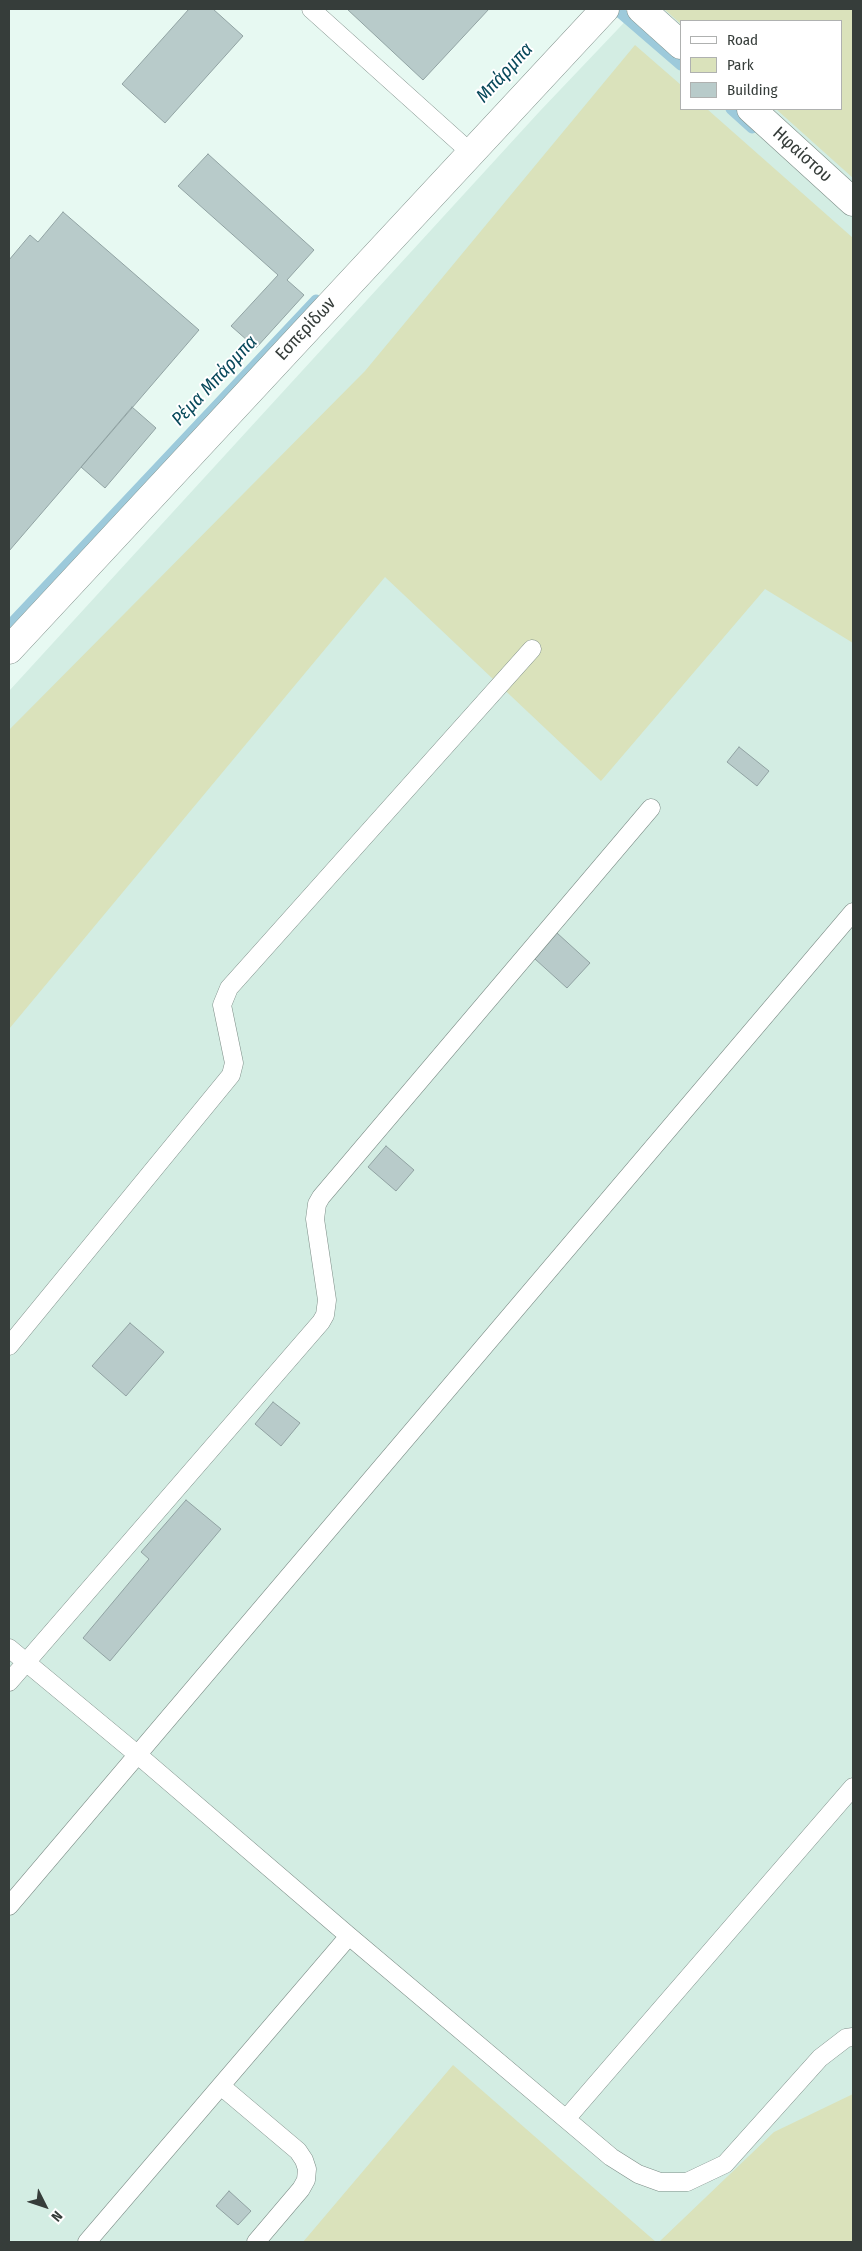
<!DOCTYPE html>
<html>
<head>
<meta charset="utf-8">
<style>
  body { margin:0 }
  #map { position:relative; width:862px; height:2251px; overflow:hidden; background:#e7f9f2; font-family:"Fira Sans Condensed",sans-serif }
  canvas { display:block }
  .frame { position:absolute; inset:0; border:10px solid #363d3a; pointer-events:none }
  .legend { position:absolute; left:680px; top:20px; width:162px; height:90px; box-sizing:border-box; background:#fff; border:1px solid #afb1b0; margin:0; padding:6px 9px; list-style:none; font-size:15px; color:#363d3a }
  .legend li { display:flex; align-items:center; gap:10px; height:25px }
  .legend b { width:25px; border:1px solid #afb1b0 }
  .north { position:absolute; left:20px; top:2181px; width:50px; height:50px; -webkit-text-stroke:4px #fff; paint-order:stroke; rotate:131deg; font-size:14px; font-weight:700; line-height:20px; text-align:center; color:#363d3a }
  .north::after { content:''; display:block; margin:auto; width:18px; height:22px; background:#363d3a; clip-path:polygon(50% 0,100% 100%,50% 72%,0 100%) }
</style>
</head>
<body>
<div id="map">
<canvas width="862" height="2251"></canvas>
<div class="frame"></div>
<ul class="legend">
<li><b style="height:6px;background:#fff"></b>Road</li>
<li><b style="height:14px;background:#dae2bb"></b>Park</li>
<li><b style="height:14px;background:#b8cbca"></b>Building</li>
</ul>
<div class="north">N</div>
</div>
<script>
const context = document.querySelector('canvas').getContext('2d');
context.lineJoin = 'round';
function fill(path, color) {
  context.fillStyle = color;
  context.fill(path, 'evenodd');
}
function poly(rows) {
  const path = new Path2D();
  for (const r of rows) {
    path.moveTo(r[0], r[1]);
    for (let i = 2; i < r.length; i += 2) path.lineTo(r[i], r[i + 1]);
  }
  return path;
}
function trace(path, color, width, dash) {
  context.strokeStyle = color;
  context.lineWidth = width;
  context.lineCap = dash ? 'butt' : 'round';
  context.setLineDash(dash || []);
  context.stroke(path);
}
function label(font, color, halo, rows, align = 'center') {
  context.font = font + ' "Fira Sans Condensed",sans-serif';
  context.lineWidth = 4;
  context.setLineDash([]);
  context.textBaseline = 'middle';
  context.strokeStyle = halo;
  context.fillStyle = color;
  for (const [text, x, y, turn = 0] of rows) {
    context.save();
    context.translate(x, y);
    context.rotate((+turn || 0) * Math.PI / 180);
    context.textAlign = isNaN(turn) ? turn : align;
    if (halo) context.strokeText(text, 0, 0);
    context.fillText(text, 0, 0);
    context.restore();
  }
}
const built = poly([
  [637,9,853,9,853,2242,9,2242,9,691,540,111],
  [681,21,841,21,841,109,681,109]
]);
const green = poly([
  [664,9,853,9,853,178,776,109,841,109,841,21,681,21,681,24],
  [635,45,681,85,681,109,707,109,853,238,853,643,765,589,601,781,385,577,9,1029,9,730,365,371],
  [453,2065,565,2163,656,2242,303,2242],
  [853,2094,853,2242,659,2242,774,2132]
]);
const stream = poly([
  [616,9,681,65],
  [731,109,752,128],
  [9,626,316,300]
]);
const building = poly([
  [189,9,213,9,243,36,165,123,122,84,189,9],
  [347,9,489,9,423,80,347,9],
  [208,154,314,250,287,280,304,295,256,348,231,326,278,275,178,186,208,154],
  [63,212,199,330,9,551,9,260,30,235,38,242,63,212],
  [132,407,156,428,105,488,81,467,132,407],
  [739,747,769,771,757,786,727,762,739,747],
  [557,933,590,963,567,988,535,959,557,933],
  [386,1146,414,1170,396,1191,368,1167,386,1146],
  [130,1323,164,1352,126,1396,92,1366,130,1323],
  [273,1402,300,1423,281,1446,255,1424,273,1402],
  [186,1500,221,1529,110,1661,83,1638,149,1559,141,1552,186,1500],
  [229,2191,251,2211,238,2225,216,2206,229,2191]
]);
const lane = poly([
  [311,9,470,152],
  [9,1346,231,1075,234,1063,222,1005,229,988,532,649],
  [9,1648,138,1755,349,1936,611,2157,638,2174,660,2182,687,2182,725,2164,820,2058,846,2038,853,2037],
  [9,1682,321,1322,325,1315,327,1300,315,1219,317,1204,321,1197,651,808],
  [9,1906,853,912],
  [221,2086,298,2151,304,2160,307,2169,306,2180,301,2189,256,2242],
  [566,2119,853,1787],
  [87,2242,349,1936]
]);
const street = poly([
  [641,9,681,45],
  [751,109,853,202]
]);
const secondary = poly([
  [9,650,605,9]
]);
const streetNames = [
  ["Ηφαίστου",802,155,42],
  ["Εσπερίδων",306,329,-47]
];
const waterNames = [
  ["Μπάρμπα",505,73,-47],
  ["Ρέμα Μπάρμπα",215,381,-47]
];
fill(built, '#d3ede3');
fill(green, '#dae2bb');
trace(stream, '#9dcadb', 11);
fill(building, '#b8cbca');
trace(building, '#91a3a3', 1);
trace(lane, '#7e8e88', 19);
trace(street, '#7e8e88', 29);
trace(secondary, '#7e8e88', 29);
trace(lane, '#fff', 18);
trace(street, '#fff', 28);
trace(secondary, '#fff', 28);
label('18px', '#363d3a', '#fff', streetNames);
label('italic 19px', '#09495b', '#fff', waterNames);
</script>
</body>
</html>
